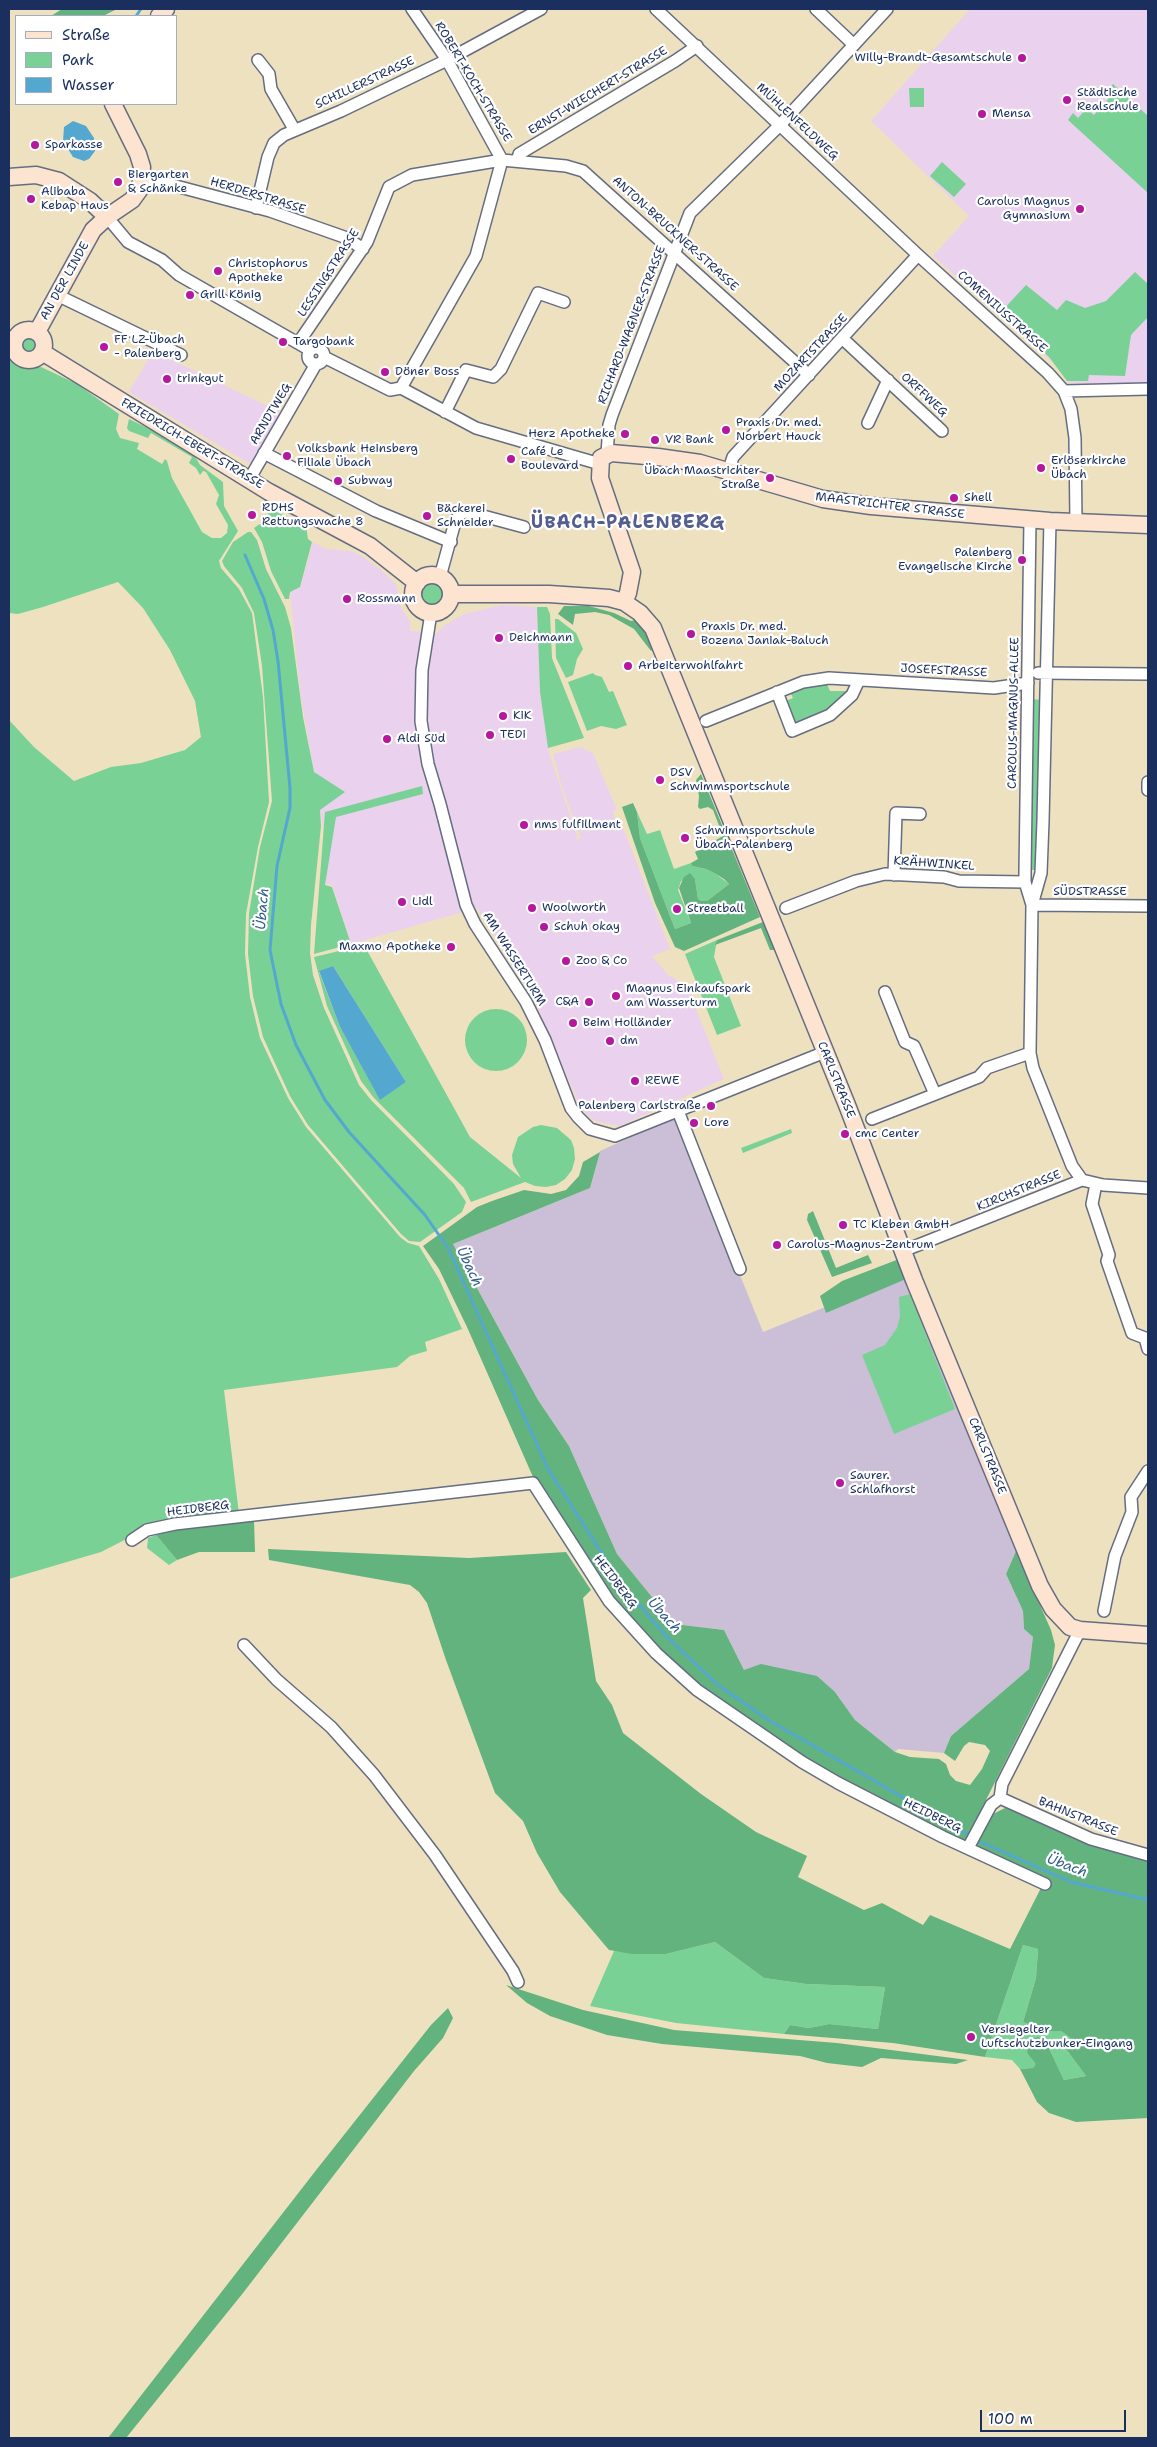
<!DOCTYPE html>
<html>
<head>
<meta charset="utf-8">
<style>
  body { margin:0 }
  #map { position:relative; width:1157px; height:2447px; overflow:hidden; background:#eee1c0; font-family:"Shantell Sans",sans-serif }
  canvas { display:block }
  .frame { position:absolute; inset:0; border:10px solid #1b2f5e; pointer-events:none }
  .legend { position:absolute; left:15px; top:15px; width:162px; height:90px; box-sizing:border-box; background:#fff; border:1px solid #a4acbf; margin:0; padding:6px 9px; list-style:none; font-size:15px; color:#1b2f5e }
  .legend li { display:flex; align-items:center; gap:10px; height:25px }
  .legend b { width:25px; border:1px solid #a4acbf }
  .scale { position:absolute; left:980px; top:2410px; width:146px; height:22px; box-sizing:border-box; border:2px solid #1b2f5e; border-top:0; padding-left:6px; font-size:15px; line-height:18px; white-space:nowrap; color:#1b2f5e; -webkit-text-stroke:4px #fff; paint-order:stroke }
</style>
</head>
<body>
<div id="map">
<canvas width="1157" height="2447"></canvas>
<div class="frame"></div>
<ul class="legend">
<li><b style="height:6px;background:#fde4d1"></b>Straße</li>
<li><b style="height:14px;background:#7ad195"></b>Park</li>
<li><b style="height:14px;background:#54a8d0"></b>Wasser</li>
</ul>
<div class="scale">100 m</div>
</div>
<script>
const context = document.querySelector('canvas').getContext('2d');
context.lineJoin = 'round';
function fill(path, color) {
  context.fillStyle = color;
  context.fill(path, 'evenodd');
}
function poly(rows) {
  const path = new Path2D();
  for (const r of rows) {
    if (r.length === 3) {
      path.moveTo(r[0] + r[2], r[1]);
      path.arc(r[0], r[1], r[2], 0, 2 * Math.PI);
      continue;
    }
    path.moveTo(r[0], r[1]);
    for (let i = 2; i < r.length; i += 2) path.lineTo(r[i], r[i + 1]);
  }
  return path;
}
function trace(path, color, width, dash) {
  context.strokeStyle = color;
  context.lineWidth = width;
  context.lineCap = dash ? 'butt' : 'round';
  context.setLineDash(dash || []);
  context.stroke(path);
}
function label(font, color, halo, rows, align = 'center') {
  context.font = font + ' "Shantell Sans",sans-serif';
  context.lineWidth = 4.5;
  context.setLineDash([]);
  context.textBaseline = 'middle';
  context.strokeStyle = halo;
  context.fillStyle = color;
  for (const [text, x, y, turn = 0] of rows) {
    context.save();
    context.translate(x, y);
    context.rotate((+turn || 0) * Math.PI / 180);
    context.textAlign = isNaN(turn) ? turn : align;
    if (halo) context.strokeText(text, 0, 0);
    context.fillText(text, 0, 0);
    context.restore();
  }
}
const built = poly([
  [970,9,1148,9,1148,384,1068,383,1059,368,933,256,969,216,871,121],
  [153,351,282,413,252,465,129,392],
  [313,542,326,549,352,551,363,557,381,570,396,584,401,607,410,622,410,631,437,633,445,625,464,614,503,605,537,607,540,692,549,753,577,836,576,840,581,838,562,787,553,754,580,747,593,753,617,810,613,810,615,820,620,820,670,949,652,956,670,977,672,976,690,994,724,1079,619,1126,595,1121,586,1114,579,1104,533,997,477,908,351,944,332,885,326,884,325,839,300,691,290,592,300,587]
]);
const industrial = poly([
  [676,1117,763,1332,905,1275,1016,1551,1006,1574,1023,1611,1024,1629,1033,1637,1029,1669,951,1736,944,1753,898,1749,895,1752,855,1720,835,1692,744,1670,724,1630,674,1624,617,1554,569,1446,538,1400,453,1244,590,1188,600,1151]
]);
const green = poly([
  [1113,84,1148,116,1148,193,1068,120,1073,113,1078,118,1086,109,1094,115,1111,96,1106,92],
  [909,88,924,88,924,107,910,107],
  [942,162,966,184,954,197,930,176],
  [1135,272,1148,284,1148,317,1131,335,1125,376,1089,375,1088,381,1067,381,1049,357,1000,313,1026,285,1057,310,1066,300,1085,308,1106,301],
  [28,344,10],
  [9,359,21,367,39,366,77,384,119,414,116,429,120,438,139,443,137,449,162,464,165,459,167,461,172,478,202,532,212,538,221,538,227,533,228,525,216,504,219,495,206,472,203,471,200,475,196,468,189,463,192,457,151,433,148,438,129,431,127,428,129,419,156,432,194,455,200,465,223,482,224,506,238,531,219,561,221,568,239,589,252,613,263,697,269,802,258,847,246,914,245,954,250,997,260,1038,288,1098,306,1127,400,1237,408,1243,419,1246,439,1279,462,1329,425,1342,427,1351,410,1356,397,1367,224,1390,239,1514,148,1528,101,1552,9,1579,9,720,34,747,74,781,111,767,141,763,185,750,201,737,195,701,170,650,143,608,118,582,43,607,18,614,9,613],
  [262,505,306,526,308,539,312,542,300,587,290,592,289,599,285,599,271,571,262,542,254,528,270,517],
  [248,532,251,532,257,540,266,569,285,607,291,628,303,717,314,772,345,792,320,810,321,826,311,925,310,953,313,975,324,1008,359,1085,371,1100,454,1184,466,1202,462,1212,420,1242,409,1241,401,1234,308,1125,290,1096,263,1037,253,996,248,954,249,913,260,847,272,801,262,666,254,613,242,588,224,566,222,561,233,542],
  [433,595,15],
  [537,607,547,607,550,614,552,658,584,738,548,748,540,692],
  [555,619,558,619,576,633,583,649,577,659,573,675,566,678,556,658],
  [593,673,595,675,602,677,609,692,613,691,627,725,616,729,601,726,587,731,568,682],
  [810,684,827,684,830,691,847,691,830,710,793,725,783,702,793,698,790,692],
  [1031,699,1042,700,1039,870,1030,870],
  [422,786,423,794,336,817,325,885,332,887,351,944,314,954,325,812],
  [637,812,647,834,660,830,674,869,691,863,692,866,706,869,716,874,729,884,707,901,702,901,698,899,695,879,681,881,678,890,691,923,675,929,640,838],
  [717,940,714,957,741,1026,717,1035,685,954],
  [364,945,470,1137,521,1178,513,1164,512,1155,518,1137,533,1127,541,1125,557,1128,571,1140,574,1148,575,1159,572,1170,565,1179,556,1185,546,1187,535,1186,525,1182,471,1202,464,1188,374,1098,361,1081,327,1006,314,957],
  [333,966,406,1082,380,1099,340,1027,319,972],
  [496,1040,31],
  [791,1129,792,1133,743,1153,741,1148],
  [910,1294,955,1409,894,1434,862,1355,885,1345,897,1328,900,1317,899,1297],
  [156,1535,177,1560,169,1565,147,1548,148,1538],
  [715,1942,764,1978,806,1984,885,1987,878,2029,829,2024,809,2028,790,2025,784,2034,676,2023,590,2006,614,1951,666,1954],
  [1023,1945,1038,1949,1036,1978,1023,2022,1046,2031,1061,2031,1076,2042,1066,2049,1086,2076,1064,2080,1045,2040,1027,2053,1037,2064,1033,2068,1020,2069,1012,2060,985,2057]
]);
const forest = poly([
  [62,9,117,9,103,16,51,16],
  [564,606,589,606,614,613,631,621,635,620,643,629,654,648,651,651,634,629,609,615,595,612,575,614,573,625,558,614],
  [701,774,760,917,684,951,675,947,655,903,622,807,633,803,637,812,640,838,675,929,691,923,679,888,684,877,690,873,695,879,698,899,702,901,707,901,729,884,724,879,716,874,706,869,692,866,691,863,698,859,695,852,723,836,713,810,708,807,700,809,698,807,699,796,696,780],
  [763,922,775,950,770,950,761,928,715,945,717,940],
  [600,1152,590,1188,453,1244,538,1400,569,1446,617,1554,674,1624,724,1630,744,1670,761,1664,817,1676,835,1692,855,1720,895,1752,910,1757,939,1759,946,1764,950,1775,956,1781,970,1785,982,1769,990,1751,985,1745,969,1742,964,1746,955,1761,944,1753,951,1736,1029,1669,1033,1637,1024,1629,1023,1611,1006,1574,1016,1551,1051,1630,1055,1645,1053,1660,1052,1668,964,1844,835,1778,692,1682,611,1599,537,1486,467,1327,439,1269,423,1246,477,1207,492,1201,524,1190,551,1194,566,1190,579,1176,583,1162],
  [813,1211,836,1268,868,1255,872,1263,832,1277,807,1220,808,1214],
  [899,1259,906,1279,826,1313,820,1296,842,1281],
  [254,1520,255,1552,199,1552,177,1560,156,1535,176,1529],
  [268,1549,469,1558,566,1552,591,1590,583,1598,596,1681,612,1705,623,1733,701,1794,756,1832,807,1856,798,1877,864,1910,882,1903,923,1925,930,1915,1010,1949,1045,1880,974,1848,991,1815,1005,1808,1013,1809,1088,1843,1148,1859,1148,2118,1076,2122,1049,2113,1037,2102,1020,2069,1033,2068,1036,2064,1027,2053,1029,2043,1032,2040,1038,2037,1045,2040,1064,2080,1086,2076,1066,2049,1076,2042,1061,2031,1046,2031,1023,2022,1036,1978,1038,1949,1023,1945,985,2057,893,2043,784,2034,790,2025,809,2028,829,2024,878,2029,885,1987,806,1984,764,1978,715,1942,666,1954,632,1954,609,1950,560,1892,537,1853,523,1821,495,1793,446,1660,427,1603,419,1592,410,1585,269,1560],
  [506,1985,583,2010,674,2030,837,2043,968,2060,956,2064,881,2058,862,2067,827,2063,800,2056,662,2044,607,2035,550,2016,527,2003],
  [448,2008,453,2018,443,2038,414,2071,243,2293,126,2438,108,2438,317,2169,431,2025]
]);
const water = poly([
  [73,121,86,126,94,138,95,151,89,159,84,161,73,157,63,141,64,127],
  [333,966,406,1082,380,1100,340,1027,319,971]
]);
const stream = poly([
  [136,16,141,9],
  [245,555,264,599,273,630,278,661,290,788,290,808,277,866,270,950,281,1004,296,1045,325,1100,349,1132,425,1215,448,1248,548,1469,622,1585,666,1636,718,1685,770,1721,967,1834],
  [981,1842,1071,1882,1148,1900]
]);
const street = poly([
  [656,9,918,255,1048,373,1064,391,1071,409,1075,438,1076,522],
  [816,9,854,45],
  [258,60,269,74,271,89,294,129],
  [518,161,519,154,675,61,697,46],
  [142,177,270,211,347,238,363,249],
  [256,208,268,157,274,143,284,135,341,111,447,60,541,9],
  [107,217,128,242,162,260,179,275,310,350],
  [57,295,181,355],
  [843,339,942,431],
  [299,342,367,242,389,187,412,175,502,160,566,166,583,171,809,375],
  [316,356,8],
  [324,357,390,390,401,388,476,428,600,464],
  [401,388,476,256,502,160,447,60,412,9],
  [1064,391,1148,389],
  [445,412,466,370,493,377,501,369,538,293,564,302],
  [868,423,888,380],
  [264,453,376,511,451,542],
  [607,454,609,425,612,415,690,213,780,125,887,9],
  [728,472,733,457,918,255],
  [250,478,316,364],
  [1030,520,1025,872,1025,882,1032,905],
  [1050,521,1043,821,1041,873,1032,905,1030,1053,1033,1068,1072,1166,1082,1180],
  [440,577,455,522,459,515,464,512,472,513,524,527],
  [431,613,422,670,421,721,428,764,440,804,466,905,475,924,526,1002,545,1040,571,1108,578,1117,590,1129,615,1136,825,1052],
  [1038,673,1148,674],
  [777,692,792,731,830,715,852,695,859,680],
  [706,721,803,682,829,678,994,688,1028,683],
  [1148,782,1148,790],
  [894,875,896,813,920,814],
  [1032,905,1148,906],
  [786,908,856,881,885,874,944,877,959,881,1025,882],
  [885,992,905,1042,914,1046,935,1094],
  [678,1111,740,1269],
  [872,1119,979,1077,987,1068,1030,1053],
  [1096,1184,1092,1204,1109,1255,1107,1261,1132,1333,1145,1338,1148,1349],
  [903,1251,1082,1180,1103,1185,1148,1188],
  [132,1540,147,1530,175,1524,533,1483,609,1601,656,1653,697,1690,802,1762,838,1783,943,1837,1045,1884],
  [1104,1611,1115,1556,1132,1512,1131,1497,1148,1471],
  [244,1645,277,1680,331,1727,374,1775,435,1855,513,1971,518,1982],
  [1000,1798,1091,1839,1148,1855],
  [968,1848,991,1805,1000,1798,1002,1784,1080,1630]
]);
const secondary = poly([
  [159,16,166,9],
  [9,177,36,175,59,181,90,201,107,217],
  [29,345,15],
  [37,332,93,230,107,217,132,200,140,189,142,167,138,154,113,104],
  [42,352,269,492,370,546,417,583],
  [432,594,19],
  [451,594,549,594,609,598,624,602,640,613,653,628,847,1105,914,1280,1040,1586,1053,1609,1070,1627,1080,1630,1148,1635],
  [624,602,628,593,632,572,600,478,601,458,611,453,658,457,700,463,823,499,871,506,1050,521,1148,525]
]);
const markers = [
  [1022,58,5,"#b5179e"],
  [1067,100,5,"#b5179e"],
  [982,114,5,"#b5179e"],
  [35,145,5,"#b5179e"],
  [118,182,5,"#b5179e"],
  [31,199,5,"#b5179e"],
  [1080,209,5,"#b5179e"],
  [218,271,5,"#b5179e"],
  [190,295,5,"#b5179e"],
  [283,342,5,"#b5179e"],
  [104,347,5,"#b5179e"],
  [385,372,5,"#b5179e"],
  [167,379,5,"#b5179e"],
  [726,430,5,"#b5179e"],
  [625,434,5,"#b5179e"],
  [655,440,5,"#b5179e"],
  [287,456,5,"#b5179e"],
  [511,459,5,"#b5179e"],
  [1041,468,5,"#b5179e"],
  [770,478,5,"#b5179e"],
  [338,481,5,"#b5179e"],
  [954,498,5,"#b5179e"],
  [252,515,5,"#b5179e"],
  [427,516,5,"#b5179e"],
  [1022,560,5,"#b5179e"],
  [347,599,5,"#b5179e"],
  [691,634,5,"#b5179e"],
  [499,638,5,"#b5179e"],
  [628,666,5,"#b5179e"],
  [503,716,5,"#b5179e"],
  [490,735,5,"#b5179e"],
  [387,739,5,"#b5179e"],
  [660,780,5,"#b5179e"],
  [524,825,5,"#b5179e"],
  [685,838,5,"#b5179e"],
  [402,902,5,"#b5179e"],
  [532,908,5,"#b5179e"],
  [677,909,5,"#b5179e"],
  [544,927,5,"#b5179e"],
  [451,947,5,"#b5179e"],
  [566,961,5,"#b5179e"],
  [616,996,5,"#b5179e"],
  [589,1002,5,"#b5179e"],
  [573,1023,5,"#b5179e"],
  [610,1041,5,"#b5179e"],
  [635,1081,5,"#b5179e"],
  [711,1106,5,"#b5179e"],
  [694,1123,5,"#b5179e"],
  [845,1134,5,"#b5179e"],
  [843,1225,5,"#b5179e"],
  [777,1245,5,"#b5179e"],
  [840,1483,5,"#b5179e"],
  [971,2037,5,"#b5179e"]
];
const poiNames = [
  ["Willy-Brandt-Gesamtschule",1012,58,"right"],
  ["Städtische",1077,93],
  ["Realschule",1077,107],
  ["Mensa",992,114],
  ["Sparkasse",45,145],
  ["Biergarten",128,175],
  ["& Schänke",128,189],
  ["Alibaba",41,192],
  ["Kebap Haus",41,206],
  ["Carolus Magnus",1070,202,"right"],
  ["Gymnasium",1070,216,"right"],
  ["Christophorus",228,264],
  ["Apotheke",228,278],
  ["Grill König",200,295],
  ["FF LZ-Übach",114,340],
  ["- Palenberg",114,354],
  ["Targobank",293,342],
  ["Döner Boss",395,372],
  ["trinkgut",177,379],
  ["Praxis Dr. med.",736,423],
  ["Norbert Hauck",736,437],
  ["Herz Apotheke",615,434,"right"],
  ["VR Bank",665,440],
  ["Volksbank Heinsberg",297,449],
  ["Filiale Übach",297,463],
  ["Café Le",521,452],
  ["Boulevard",521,466],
  ["Erlöserkirche",1051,461],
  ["Übach",1051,475],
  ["Übach Maastrichter",760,471,"right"],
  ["Straße",760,485,"right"],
  ["Subway",348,481],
  ["Shell",964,498],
  ["RDHS",262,508],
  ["Rettungswache 8",262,522],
  ["Bäckerei",437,509],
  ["Schneider",437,523],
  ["Palenberg",1012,553,"right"],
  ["Evangelische Kirche",1012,567,"right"],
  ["Rossmann",357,599],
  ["Praxis Dr. med.",701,627],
  ["Bozena Janiak-Baluch",701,641],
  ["Deichmann",509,638],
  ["Arbeiterwohlfahrt",638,666],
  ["KiK",513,716],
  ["TEDi",500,735],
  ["Aldi Süd",397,739],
  ["DSV",670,773],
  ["Schwimmsportschule",670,787],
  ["nms fulfillment",534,825],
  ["Schwimmsportschule",695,831],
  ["Übach-Palenberg",695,845],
  ["Lidl",412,902],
  ["Woolworth",542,908],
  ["Streetball",687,909],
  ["Schuh okay",554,927],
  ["Maxmo Apotheke",441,947,"right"],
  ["Zoo & Co",576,961],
  ["Magnus Einkaufspark",626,989],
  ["am Wasserturm",626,1003],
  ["C&A",579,1002,"right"],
  ["Beim Holländer",583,1023],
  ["dm",620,1041],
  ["REWE",645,1081],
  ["Palenberg Carlstraße",701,1106,"right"],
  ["Lore",704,1123],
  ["cmc Center",855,1134],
  ["TC Kleben GmbH",853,1225],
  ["Carolus-Magnus-Zentrum",787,1245],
  ["Saurer.",850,1476],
  ["Schlafhorst",850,1490],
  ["Versiegelter",981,2030],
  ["Luftschutzbunker-Eingang",981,2044]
];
const streetNames = [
  ["ROBERT-KOCH-STRASSE",473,82,59],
  ["SCHILLERSTRASSE",365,83,-25],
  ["ERNST-WIECHERT-STRASSE",598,91,-31],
  ["MÜHLENFELDWEG",797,122,43],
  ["HERDERSTRASSE",258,196,17],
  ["ANTON-BRUCKNER-STRASSE",675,234,42],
  ["LESSINGSTRASSE",329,273,-57],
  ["AN DER LINDE",65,281,-61],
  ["COMENIUSSTRASSE",1002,312,42],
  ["RICHARD-WAGNER-STRASSE",632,325,-69],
  ["MOZARTSTRASSE",811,353,-47],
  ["ORFFWEG",924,395,43],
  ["ARNDTWEG",271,414,-59],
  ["FRIEDRICH-EBERT-STRASSE",192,444,31],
  ["MAASTRICHTER STRASSE",890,506,7],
  ["JOSEFSTRASSE",944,671,3],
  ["CAROLUS-MAGNUS-ALLEE",1014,713,-89],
  ["KRÄHWINKEL",934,864,4],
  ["SÜDSTRASSE",1090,892],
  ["AM WASSERTURM",514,959,58],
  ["CARLSTRASSE",836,1080,68],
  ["KIRCHSTRASSE",1019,1191,-22],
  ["CARLSTRASSE",987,1456,68],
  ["HEIDBERG",198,1509,-7],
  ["HEIDBERG",615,1582,53],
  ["HEIDBERG",932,1816,26],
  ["BAHNSTRASSE",1078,1817,22]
];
const waterNames = [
  ["Übach",263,909,-85],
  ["Übach",469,1267,65],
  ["Übach",664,1616,48],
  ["Übach",1067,1866,21]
];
const districtNames = [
  ["ÜBACH-PALENBERG",628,523]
];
fill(built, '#ead1ed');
fill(industrial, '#cabfd7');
fill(green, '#7ad195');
fill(forest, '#63b37e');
fill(water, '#54a8d0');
trace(stream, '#54a8d0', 3);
trace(street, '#656d80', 14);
trace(secondary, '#656d80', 19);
trace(street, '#fff', 11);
trace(secondary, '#fde4d1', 16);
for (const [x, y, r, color] of markers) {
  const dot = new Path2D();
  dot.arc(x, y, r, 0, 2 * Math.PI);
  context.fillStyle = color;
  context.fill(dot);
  trace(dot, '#fff', 2);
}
label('12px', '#1b2f5e', '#fff', poiNames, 'left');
label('12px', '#1b2f5e', '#fff', streetNames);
label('italic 14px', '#325f8c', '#fff', waterNames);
context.letterSpacing = '1px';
label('bold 18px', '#545e8f', '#fff', districtNames);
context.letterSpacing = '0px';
</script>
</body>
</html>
